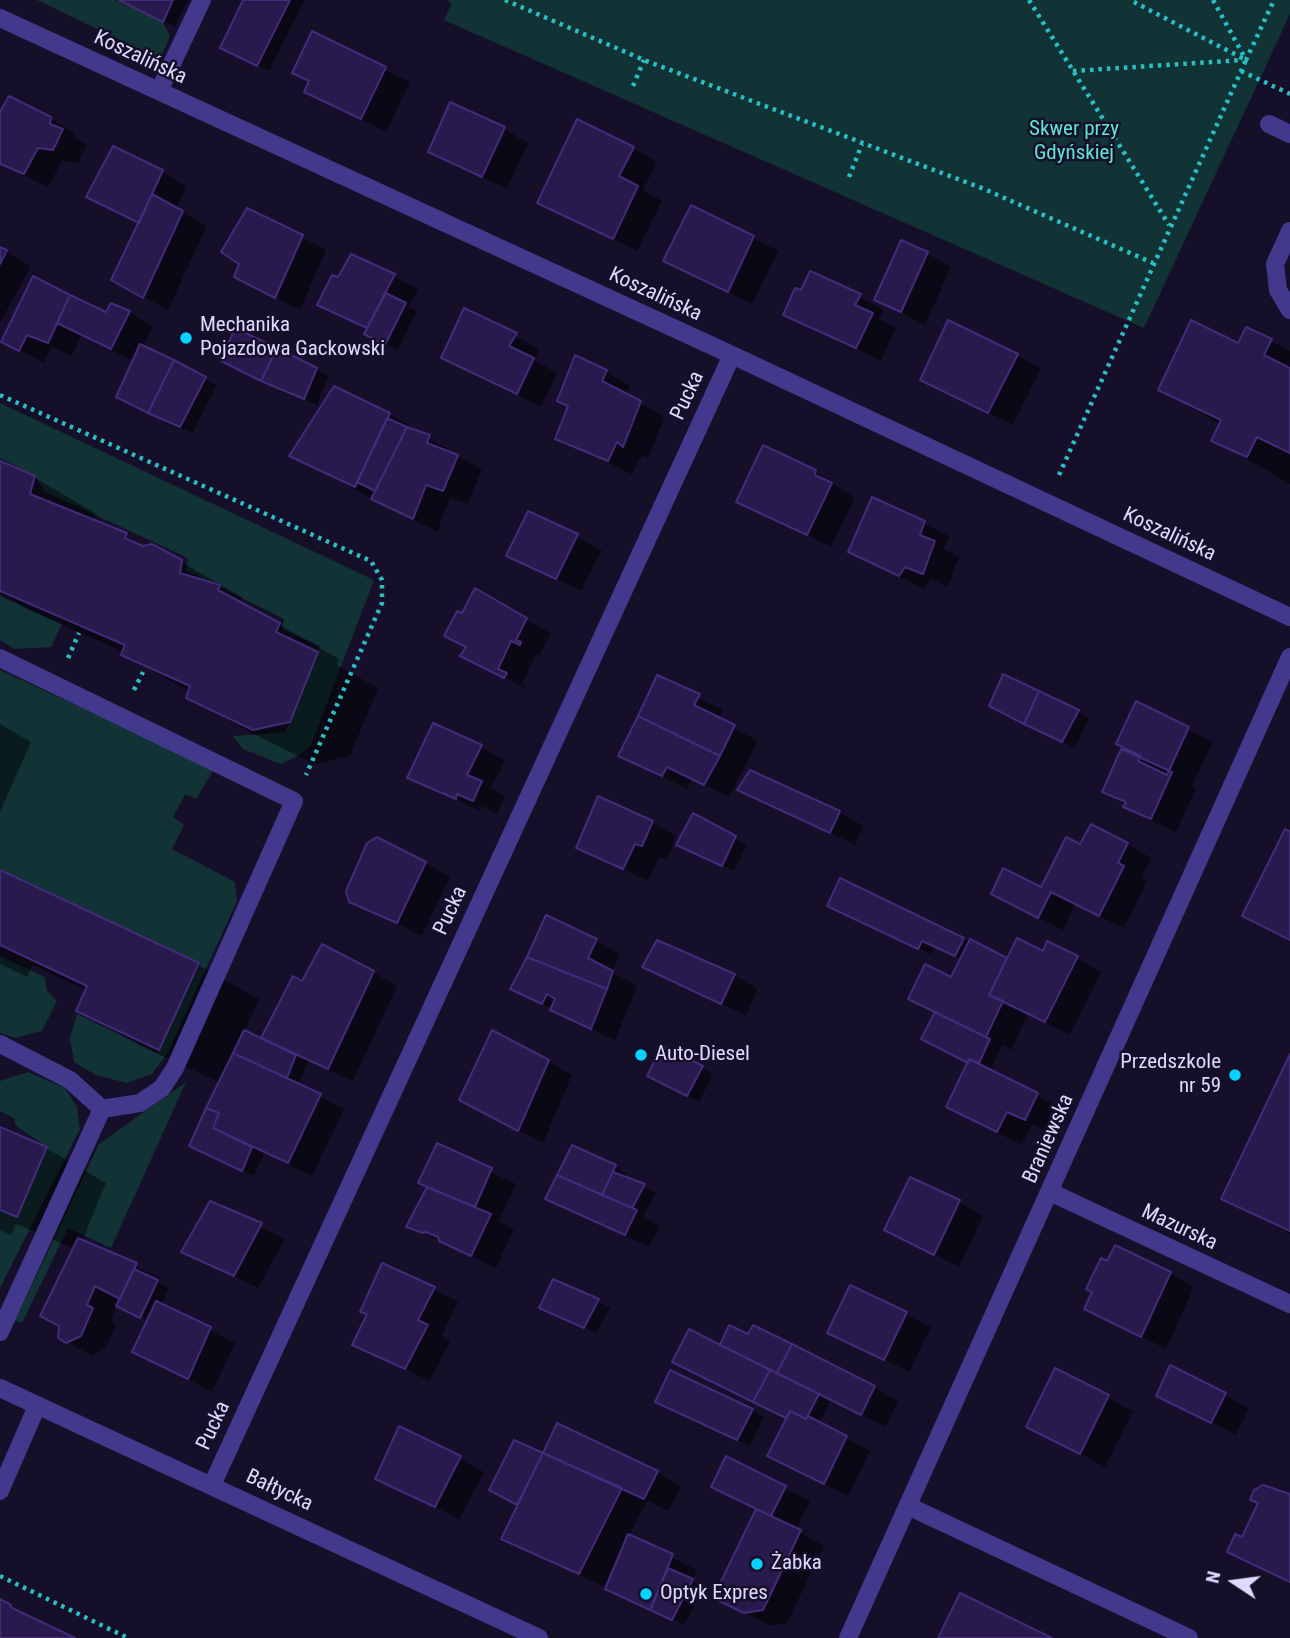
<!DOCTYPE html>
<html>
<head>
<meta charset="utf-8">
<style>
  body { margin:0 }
  #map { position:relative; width:1290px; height:1638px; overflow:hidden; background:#160f2a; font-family:"Roboto Condensed",sans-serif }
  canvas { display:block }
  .north { position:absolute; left:1199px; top:1547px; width:70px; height:70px; -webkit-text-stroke:5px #160f2a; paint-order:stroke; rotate:283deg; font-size:19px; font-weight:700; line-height:28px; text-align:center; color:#e0d9ff }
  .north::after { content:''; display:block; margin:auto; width:24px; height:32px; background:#e0d9ff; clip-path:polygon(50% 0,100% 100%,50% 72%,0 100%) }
</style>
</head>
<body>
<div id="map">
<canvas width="1290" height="1638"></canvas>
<div class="north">N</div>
</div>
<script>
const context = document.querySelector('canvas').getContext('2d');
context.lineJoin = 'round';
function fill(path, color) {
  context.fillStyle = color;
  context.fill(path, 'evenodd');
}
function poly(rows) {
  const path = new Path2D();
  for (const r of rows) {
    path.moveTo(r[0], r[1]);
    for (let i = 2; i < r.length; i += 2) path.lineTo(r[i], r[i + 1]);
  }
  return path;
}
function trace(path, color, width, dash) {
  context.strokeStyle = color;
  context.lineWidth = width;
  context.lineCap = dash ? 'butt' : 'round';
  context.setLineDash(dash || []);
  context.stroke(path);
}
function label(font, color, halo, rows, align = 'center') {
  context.font = font + ' "Roboto Condensed",sans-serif';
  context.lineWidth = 5;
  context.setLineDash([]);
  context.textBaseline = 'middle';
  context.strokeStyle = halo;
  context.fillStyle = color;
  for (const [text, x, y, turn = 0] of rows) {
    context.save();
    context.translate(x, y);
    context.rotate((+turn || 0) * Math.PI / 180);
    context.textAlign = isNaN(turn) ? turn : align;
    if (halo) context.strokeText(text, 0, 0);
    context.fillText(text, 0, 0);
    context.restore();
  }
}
const green = poly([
  [37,0,119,0,163,22,170,36,160,59],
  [447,0,1290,0,1290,14,1144,328,444,20,452,3],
  [0,403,374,580,311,745,301,754,281,764,243,749,233,736,285,732,320,646,282,629,284,619,186,570,188,558,44,491,35,476,0,458],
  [0,596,62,624,51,647,14,649,0,640],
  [0,670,214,769,196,799,185,794,173,817,184,825,172,849,235,882,237,901,167,1054,152,1074,127,1083,96,1075,74,1062,70,1038,77,1014,158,1053,201,963,0,870],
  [0,956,45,977,47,991,57,1001,42,1031,15,1038,0,1033],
  [28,1072,65,1088,77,1107,80,1129,0,1288,0,1210,17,1216,47,1147,15,1125,15,1119,0,1111,0,1081],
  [186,1082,111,1248,68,1228,22,1323,15,1321,99,1144]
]);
const shadow = poly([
  [115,0,188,0,175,27],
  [245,0,305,0,269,71,234,54],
  [312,33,410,82,386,132,306,91,311,82],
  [0,115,51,119,75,133,74,137,87,145,78,163,62,161,48,187,0,164],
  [504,129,528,143,507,189,430,151],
  [633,148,657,162,643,190,662,201,637,251,540,202],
  [162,172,186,186,176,209,207,226,168,310,137,294,140,224,88,197],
  [692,207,778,251,752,304,666,260],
  [302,237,326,250,300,310,261,290],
  [0,249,31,266,0,323],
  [927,253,951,267,925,325,876,299],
  [352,256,418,289,409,307,417,311,398,350,378,340,369,329,320,304],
  [810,273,884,310,879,319,896,328,881,361,785,314],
  [34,279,106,314,129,312,153,326,143,347,217,385,193,432,172,426,118,397,134,361,81,336,72,356,52,347,44,363,3,341],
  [464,311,540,349,534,360,557,373,541,407,443,357],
  [1247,329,1290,351,1290,484,1214,440,1221,425,1160,389,1239,345],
  [1017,355,1041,369,1013,425,922,379],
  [235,367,316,369,328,376,317,405],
  [606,372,630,386,626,395,665,417,648,459,642,455,632,474,557,438,569,407],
  [389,414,482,470,467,504,450,498,437,532,291,456],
  [764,448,816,472,855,498,831,547,738,501],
  [0,463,35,478,95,513,92,521,181,562,242,597,241,600,279,622,278,624,339,659,337,665,378,688,350,756,315,764,249,732,188,697,190,692,123,654,124,652,29,610,0,593],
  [873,499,949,536,944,549,959,557,948,587,930,579,924,589,850,552],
  [529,513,602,550,581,591,508,555],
  [475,591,551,633,540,655,544,658,536,654,522,684,529,690,463,656,467,647],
  [658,678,723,710,718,719,758,741,729,797,692,779,687,789,620,755],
  [1137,704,1213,742,1192,786,1196,788,1176,832,1149,820,1104,791,1137,754,1118,743],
  [1078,711,1089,718,1075,748,1003,712],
  [0,724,31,742,0,812],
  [481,747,505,761,491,788,505,796,497,814,482,806,480,811,409,777],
  [739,789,839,812,863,826,855,845],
  [693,815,747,845,734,871,679,845],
  [652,822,676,836,667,859,659,857,648,881,578,847],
  [1290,833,1290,941,1244,916],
  [1127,844,1151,858,1142,878,1147,881,1124,928,1075,904,1063,930,1017,907,1042,889,1081,846],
  [425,863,450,877,422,936,351,901],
  [0,872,198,965,259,999,244,1032,261,1040,293,978,302,983,373,972,397,986,353,1081,308,1061,298,1085,344,1109,312,1176,264,1153,254,1176,203,1152,220,1083,139,1045,79,1010,87,991,33,965,27,977,0,964],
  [841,880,1008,960,1044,953,1077,958,1101,972,1070,1035,1028,1014,1011,1050,1002,1045,990,1071,1061,1108,1050,1133,1032,1124,1022,1145,972,1120,969,1063,936,1013,911,998,952,979,962,959,935,946,931,954,841,912],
  [596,940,620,954,612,972,637,986,615,1041,512,989],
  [645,966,734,975,758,989,746,1016],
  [1290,1058,1290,1234,1224,1199],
  [548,1061,572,1075,543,1143,485,1113],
  [702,1067,713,1074,699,1102,661,1082],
  [0,1129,46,1148,106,1183,82,1241,160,1278,158,1282,169,1288,161,1306,235,1343,212,1392,159,1365,148,1321,117,1304,111,1320,116,1324,105,1349,92,1356,59,1337,75,1249,16,1224,11,1235,0,1230],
  [438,1146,516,1184,499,1221,514,1230,496,1268,408,1226,429,1187],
  [615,1167,626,1174,624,1178,656,1193,643,1216,660,1226,649,1247,548,1199],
  [959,1202,983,1216,959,1267,887,1230],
  [210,1203,285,1239,258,1288,183,1251],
  [1170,1273,1194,1287,1166,1349,1086,1309],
  [554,1281,610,1307,596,1333,541,1308],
  [851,1287,931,1327,909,1372,830,1332],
  [434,1289,458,1302,442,1335,451,1340,430,1381,354,1344],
  [720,1347,874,1387,898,1401,886,1427,831,1400,819,1423,870,1451,848,1496,770,1456,788,1418,675,1362],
  [1056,1371,1133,1411,1105,1467,1029,1426],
  [1158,1395,1225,1395,1249,1409,1236,1435],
  [669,1408,752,1410,764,1417,750,1446],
  [400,1429,484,1472,459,1519,377,1478],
  [515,1442,544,1455,657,1472,681,1486,669,1511,647,1501,629,1536,697,1570,693,1581,704,1588,684,1625,607,1588,612,1577,609,1576,604,1587,504,1539,520,1505,503,1496],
  [727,1458,810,1501,796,1530,824,1546,787,1623,770,1626,716,1598,758,1510,738,1500],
  [1264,1487,1290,1496,1290,1583,1229,1552,1243,1539]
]);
const building = poly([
  [119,0,173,0,163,22,119,0],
  [243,0,290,0,257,66,220,48,243,0],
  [312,31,386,67,361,119,304,92,309,81,292,73,312,31],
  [9,96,51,117,50,124,63,129,53,150,38,148,24,174,0,164,0,112,9,96],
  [450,102,505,127,482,177,428,152,450,102],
  [577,119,634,147,619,176,638,186,613,239,537,203,577,119],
  [113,146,163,170,139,223,86,197,113,146],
  [152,194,183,211,143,298,111,280,152,194],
  [691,205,754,236,728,292,663,261,691,205],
  [247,208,303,235,275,298,234,277,239,264,221,252,247,208],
  [901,240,928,252,901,312,874,300,901,240],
  [0,247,7,250,0,264,0,247],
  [351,254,395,274,367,328,317,305,332,275,338,277,351,254],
  [810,271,861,294,855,305,873,313,856,348,783,315,795,288,801,290,810,271],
  [33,276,70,295,48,343,27,335,19,351,1,342,33,276],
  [386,293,406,303,385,345,364,334,386,293],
  [70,295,106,312,111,303,130,311,111,349,57,323,70,295],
  [464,308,517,333,509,346,534,358,517,394,441,358,464,308],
  [948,320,1018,354,988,413,920,380,948,320],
  [1191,320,1238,343,1246,327,1272,339,1264,355,1290,368,1290,453,1257,437,1247,457,1211,441,1221,420,1158,390,1191,320],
  [235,328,277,348,261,381,221,361,235,328],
  [140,344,174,360,148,413,116,397,140,344],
  [277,348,317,368,304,399,261,381,277,348],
  [575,355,607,370,602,381,641,401,623,447,617,442,608,461,555,439,568,406,557,401,575,355],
  [174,360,206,377,180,427,148,413,174,360],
  [334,386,390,413,355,487,289,456,334,386],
  [387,418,407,427,375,491,357,482,387,418],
  [407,427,430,435,427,443,458,455,443,491,426,485,413,519,371,499,407,427],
  [763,445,816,470,815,475,832,483,807,535,736,502,763,445],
  [0,461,35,476,30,494,127,533,125,538,143,546,152,544,182,560,180,573,220,585,218,590,280,623,276,632,318,652,290,722,253,730,186,698,190,686,121,655,125,645,0,591,0,461],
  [872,497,925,521,920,535,935,541,923,574,905,567,899,576,848,552,872,497],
  [528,511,578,534,556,579,506,556,528,511],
  [475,588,527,618,516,640,521,642,520,645,511,641,498,669,507,673,504,678,460,656,466,647,444,636,457,611,462,613,475,588],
  [1003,674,1039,691,1024,724,989,706,1003,674],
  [657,675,700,694,694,705,735,725,720,756,638,716,657,675],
  [1039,691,1079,710,1062,742,1024,724,1039,691],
  [1136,701,1189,727,1167,775,1138,761,1141,756,1116,744,1136,701],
  [638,716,720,756,704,785,667,767,662,776,618,756,638,716],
  [433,723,482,745,467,775,482,781,473,801,457,794,456,799,407,778,433,723],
  [1121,749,1172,772,1151,819,1123,807,1126,802,1102,792,1121,749],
  [750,770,840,811,830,833,737,790,750,770],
  [598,796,653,821,642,846,635,844,623,869,576,848,598,796],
  [693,813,736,836,722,866,676,845,693,813],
  [1091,824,1128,843,1118,863,1124,866,1099,916,1051,892,1038,918,991,894,1003,868,1041,887,1066,837,1080,844,1091,824],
  [1285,829,1290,831,1290,940,1242,916,1285,829],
  [377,837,426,862,397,923,349,902,346,891,367,843,377,837],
  [0,870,199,963,159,1050,76,1011,87,986,0,945,0,870],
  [840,878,964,938,955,956,922,941,918,949,827,906,840,878],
  [546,915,597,939,588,958,613,971,607,989,527,957,546,915],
  [1017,938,1043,951,1047,941,1078,956,1045,1022,989,995,1017,938],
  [970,939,1007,958,989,995,1003,1001,986,1037,908,999,925,964,951,977,970,939],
  [657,940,735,974,721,1004,642,967,657,940],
  [322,944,374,971,328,1069,261,1038,293,976,302,981,322,944],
  [527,957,607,989,591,1029,550,1010,555,999,547,994,542,1004,510,989,527,957],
  [935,1012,990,1039,979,1063,969,1059,968,1063,921,1039,935,1012],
  [244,1030,296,1055,287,1078,233,1053,244,1030],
  [492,1030,549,1060,518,1131,459,1100,492,1030],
  [662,1046,703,1066,687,1096,647,1076,662,1046],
  [233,1053,321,1094,288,1163,213,1128,219,1113,206,1108,233,1053],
  [1290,1054,1290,1231,1221,1199,1290,1054],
  [969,1059,1038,1093,1025,1120,1007,1112,997,1132,946,1107,969,1059],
  [206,1108,219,1113,213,1128,252,1147,242,1171,189,1146,206,1108],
  [0,1127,47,1147,17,1217,0,1210,0,1127],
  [437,1143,492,1168,475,1207,418,1183,437,1143],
  [572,1145,616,1165,602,1195,557,1175,572,1145],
  [613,1172,645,1184,632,1208,602,1195,613,1172],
  [557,1175,637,1210,625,1235,545,1199,557,1175],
  [910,1177,960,1200,934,1255,884,1230,910,1177],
  [427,1187,491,1214,471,1256,439,1241,438,1237,426,1232,423,1233,406,1227,427,1187],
  [210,1201,262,1223,234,1276,181,1252,210,1201],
  [78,1238,137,1263,120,1299,95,1286,87,1305,93,1308,81,1336,66,1343,58,1338,59,1326,40,1316,78,1238],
  [1115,1245,1171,1272,1141,1337,1084,1309,1092,1292,1086,1289,1101,1258,1107,1261,1115,1245],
  [382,1263,435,1287,418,1320,428,1325,405,1369,352,1345,367,1314,360,1312,382,1263],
  [134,1269,158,1280,140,1318,116,1306,134,1269],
  [553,1279,599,1299,584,1328,539,1308,553,1279],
  [850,1285,907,1312,884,1360,827,1333,850,1285],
  [156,1301,211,1327,188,1379,132,1352,156,1301],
  [729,1325,748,1334,753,1325,792,1344,777,1373,720,1345,729,1325],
  [689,1329,770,1370,753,1402,672,1362,689,1329],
  [792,1344,875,1386,861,1415,777,1373,792,1344],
  [1170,1365,1226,1393,1211,1423,1156,1396,1170,1365],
  [1055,1368,1109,1395,1080,1454,1026,1427,1055,1368],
  [670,1370,753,1409,737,1440,655,1402,670,1370],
  [770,1370,819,1394,806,1419,790,1411,786,1418,753,1402,770,1370],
  [790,1411,806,1419,808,1416,847,1436,824,1484,767,1456,790,1411],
  [557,1423,658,1471,644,1499,543,1453,557,1423],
  [399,1426,461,1456,435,1507,375,1479,399,1426],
  [514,1440,543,1453,517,1505,489,1490,514,1440],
  [543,1453,622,1488,579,1574,501,1539,543,1453],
  [726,1456,786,1486,771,1516,711,1487,726,1456],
  [1263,1485,1290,1494,1290,1582,1227,1552,1235,1534,1242,1537,1258,1503,1250,1500,1254,1490,1263,1485],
  [756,1509,801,1530,763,1610,744,1613,713,1598,756,1509],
  [628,1534,673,1554,650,1610,605,1589,628,1534],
  [668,1568,693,1579,672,1620,650,1610,668,1568],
  [960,1593,1052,1638,938,1638,960,1593],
  [0,1599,11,1605,10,1607,75,1638,0,1638,0,1599]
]);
const path = poly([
  [505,0,644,60,984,189,1153,263],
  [1029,0,1169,225],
  [1213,0,1246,60,1274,0],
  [1073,71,1243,60],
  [1241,71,1290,94],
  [633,86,644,60],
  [849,177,862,144],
  [0,395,371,561,382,580,382,603,306,775],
  [1059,475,1246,60,1130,0],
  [68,658,79,633],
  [134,690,143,672],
  [0,1576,128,1638]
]);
const service = poly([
  [1269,124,1290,134],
  [1290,231,1275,264,1278,290,1290,310],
  [0,1491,37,1406],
  [908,1506,1189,1638]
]);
const minor = poly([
  [0,18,732,355,1290,617],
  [159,91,202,0],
  [0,658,294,801,175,1068,162,1088,140,1103,102,1109,0,1332],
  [0,1044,70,1080,102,1109],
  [1050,1192,1290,1304],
  [0,1388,539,1638],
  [212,1485,732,355],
  [848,1638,1290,657]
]);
const markers = [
  [186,338,7,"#05d2ff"],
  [641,1055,7,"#05d2ff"],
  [1235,1075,7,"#05d2ff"],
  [757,1564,7,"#05d2ff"],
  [646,1594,7,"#05d2ff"]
];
const streetNames = [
  ["Koszalińska",140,58,25],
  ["Koszalińska",655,295,25],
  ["Pucka",688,396,-65],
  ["Koszalińska",1169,535,25],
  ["Pucka",451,911,-65],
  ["Braniewska",1049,1139,-66],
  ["Mazurska",1179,1228,25],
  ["Pucka",214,1426,-65],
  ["Bałtycka",279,1491,25]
];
const parkNames = [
  ["Skwer przy",1074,130],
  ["Gdyńskiej",1074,154]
];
const poiNames = [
  ["Mechanika",200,326],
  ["Pojazdowa Gackowski",200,350],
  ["Auto-Diesel",655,1055],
  ["Przedszkole",1221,1063,"right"],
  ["nr 59",1221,1087,"right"],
  ["Żabka",771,1564],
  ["Optyk Expres",660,1594]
];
fill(green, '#123335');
fill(shadow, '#0007');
fill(building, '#281a4c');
trace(building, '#412b7a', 2);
trace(path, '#2abfc2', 4.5, [3.5, 5]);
trace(service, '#42388c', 18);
trace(minor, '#42388c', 18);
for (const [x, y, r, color] of markers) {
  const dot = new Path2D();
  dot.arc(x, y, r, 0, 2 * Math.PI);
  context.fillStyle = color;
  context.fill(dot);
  trace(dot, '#160f2a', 2.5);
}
label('21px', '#e0d9ff', '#160f2a', streetNames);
label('21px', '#5de6cf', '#160f2a', parkNames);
label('21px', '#e0d9ff', '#160f2a', poiNames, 'left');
</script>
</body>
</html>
